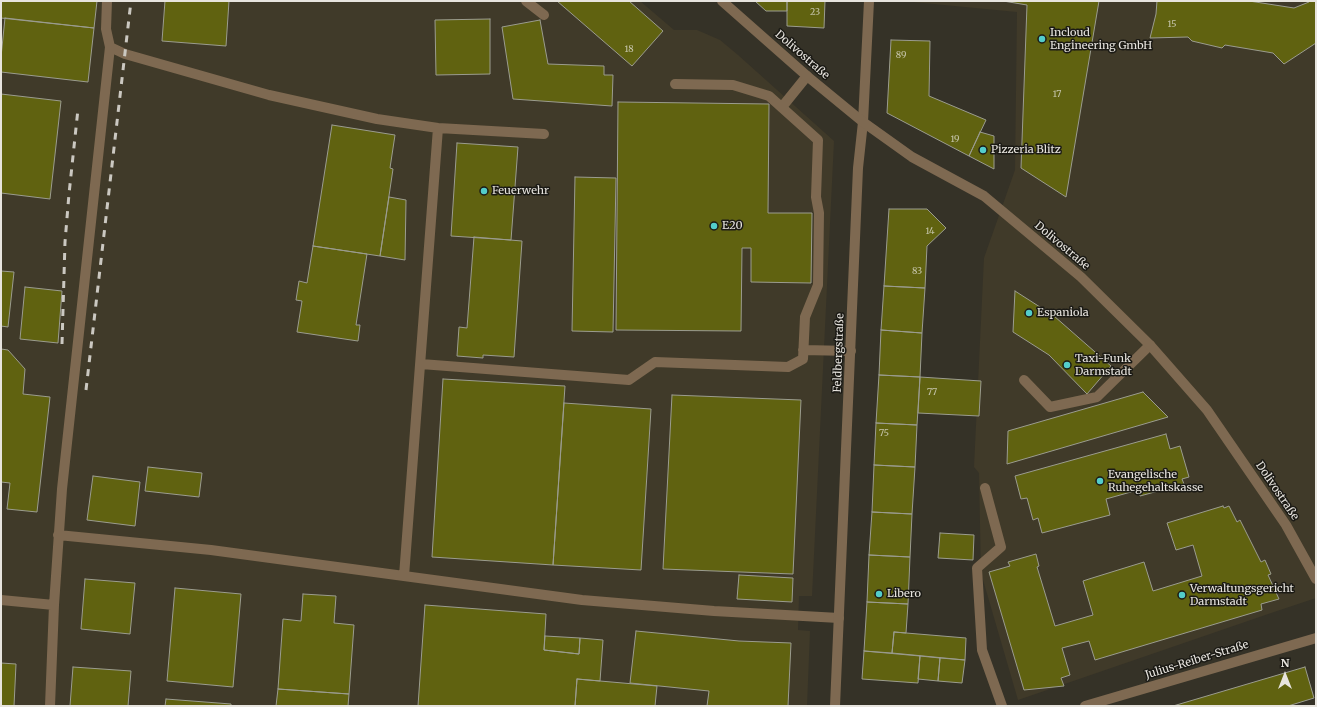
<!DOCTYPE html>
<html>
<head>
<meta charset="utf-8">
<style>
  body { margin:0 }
  #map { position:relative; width:1317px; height:707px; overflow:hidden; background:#353227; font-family:Merriweather,serif }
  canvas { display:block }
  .frame { position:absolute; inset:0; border:2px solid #e7e4de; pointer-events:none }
  .north { position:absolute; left:1265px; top:655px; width:40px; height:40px; -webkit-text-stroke:3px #1b1a15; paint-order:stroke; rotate:0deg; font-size:11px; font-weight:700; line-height:16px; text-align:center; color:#e7e4de }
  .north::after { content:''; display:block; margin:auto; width:14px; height:18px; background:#e7e4de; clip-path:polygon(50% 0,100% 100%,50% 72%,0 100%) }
</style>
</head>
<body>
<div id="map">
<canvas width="1317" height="707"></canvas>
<div class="frame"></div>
<div class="north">N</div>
</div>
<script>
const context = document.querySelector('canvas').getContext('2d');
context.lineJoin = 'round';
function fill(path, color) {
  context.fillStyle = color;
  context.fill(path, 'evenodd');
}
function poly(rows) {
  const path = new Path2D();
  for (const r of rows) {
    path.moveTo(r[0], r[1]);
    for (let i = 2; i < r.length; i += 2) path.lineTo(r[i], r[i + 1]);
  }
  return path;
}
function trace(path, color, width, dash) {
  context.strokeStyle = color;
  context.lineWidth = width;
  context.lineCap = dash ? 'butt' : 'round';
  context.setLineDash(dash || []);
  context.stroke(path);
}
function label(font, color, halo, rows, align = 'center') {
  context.font = font + ' Merriweather,serif';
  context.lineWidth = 3;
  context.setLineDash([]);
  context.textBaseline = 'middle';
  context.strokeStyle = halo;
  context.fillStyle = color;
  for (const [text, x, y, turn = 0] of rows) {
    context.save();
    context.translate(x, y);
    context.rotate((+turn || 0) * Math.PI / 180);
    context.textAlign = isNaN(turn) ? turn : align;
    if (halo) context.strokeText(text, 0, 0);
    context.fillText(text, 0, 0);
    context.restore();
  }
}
const built = poly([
  [1,1,640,1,674,30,697,30,720,40,738,55,834,141,812,596,799,596,798,630,810,631,807,706,1,706],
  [912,1,1316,1,1316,598,1274,612,1018,700,981,573,979,473,974,467,984,258,1015,170,1017,12,913,2]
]);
const building = poly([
  [1,1,97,1,94,28,1,18,1,1],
  [165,1,229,1,226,46,162,41,165,1],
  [557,1,629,1,663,31,632,66,557,1],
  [755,1,787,1,787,11,766,11,755,1],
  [787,1,825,1,824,28,787,26,787,1],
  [1003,1,1099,1,1066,197,1021,168,1027,5,1003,1],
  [1157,1,1249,1,1294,8,1309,2,1308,1,1316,1,1316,43,1284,64,1273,53,1225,45,1222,48,1192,41,1188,37,1150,38,1156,14,1157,1],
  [5,18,94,28,88,82,1,72,1,57,5,18],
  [490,19,490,74,436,75,435,20,490,19],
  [540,20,548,64,604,66,604,75,613,75,612,106,513,99,502,27,540,20],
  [891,40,930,41,929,96,986,120,969,156,887,113,891,40],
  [1,94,61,101,50,199,1,193,1,94],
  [618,102,769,104,768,213,812,213,811,283,751,282,751,248,742,248,741,331,616,330,618,102],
  [332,125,395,135,390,168,393,169,380,256,313,246,332,125],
  [980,132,994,136,994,169,969,156,980,132],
  [457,143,518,147,511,240,451,236,457,143],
  [575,177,616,178,613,332,572,331,575,177],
  [389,197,406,200,405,260,380,256,389,197],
  [889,209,927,209,946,228,927,246,925,288,884,286,889,209],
  [474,237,522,241,514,357,483,355,483,358,457,356,459,327,467,328,474,237],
  [313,246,367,254,356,325,360,325,358,341,297,332,302,301,296,300,299,281,307,283,313,246],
  [1,271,14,272,8,327,1,326,1,271],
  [884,286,925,288,922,333,881,330,884,286],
  [25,287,62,291,58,343,20,339,25,287],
  [1015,291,1054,316,1111,366,1087,394,1049,355,1013,332,1015,291],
  [881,330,922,333,920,377,879,375,881,330],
  [1,349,8,350,25,369,23,394,50,397,37,512,7,509,10,483,1,482,1,349],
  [879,375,920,377,917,425,876,423,879,375],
  [920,377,981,381,979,416,918,413,920,377],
  [443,379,565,386,553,565,432,557,443,379],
  [1143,392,1168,417,1007,464,1008,431,1143,392],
  [672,395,801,400,793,574,663,569,672,395],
  [564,403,651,409,641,570,553,565,564,403],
  [876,423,917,425,915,467,874,465,876,423],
  [1166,434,1170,449,1180,446,1189,477,1182,479,1184,484,1140,496,1138,490,1106,499,1110,515,1042,533,1038,518,1033,520,1027,498,1021,499,1015,476,1166,434],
  [874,465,915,467,912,514,872,512,874,465],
  [148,467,202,473,199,497,145,491,148,467],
  [93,476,140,482,135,526,87,520,93,476],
  [1223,506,1224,508,1229,506,1237,522,1240,520,1261,562,1265,560,1271,574,1268,575,1279,599,1261,604,1262,610,1095,660,1089,641,1062,648,1070,675,1061,678,1064,686,1024,690,989,572,1010,566,1008,562,1036,554,1039,566,1037,567,1055,626,1093,615,1083,581,1089,579,1144,562,1153,591,1202,576,1193,545,1176,550,1167,523,1223,506],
  [872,512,912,514,910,557,869,555,872,512],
  [940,533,974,535,973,560,938,558,940,533],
  [869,555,910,557,908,604,867,602,869,555],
  [739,575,793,578,792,602,737,599,739,575],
  [85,579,135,583,130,634,81,629,85,579],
  [175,588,241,594,233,687,167,681,175,588],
  [303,594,336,596,334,623,354,625,349,694,278,689,283,619,301,621,303,594],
  [867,602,908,604,906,633,894,632,892,653,864,651,867,602],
  [425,605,546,614,544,650,579,654,580,638,603,640,600,681,577,679,575,706,418,706,425,605],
  [636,631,739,641,791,643,788,706,707,706,709,691,630,683,636,631],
  [894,632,966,638,965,660,892,653,894,632],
  [545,636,580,638,579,654,544,650,545,636],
  [864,651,920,656,918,683,862,679,864,651],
  [920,656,940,658,938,681,918,679,920,656],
  [940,658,965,660,962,683,938,681,940,658],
  [1,663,16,664,14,706,1,706,1,663],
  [73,667,131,671,128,706,70,706,73,667],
  [1305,667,1314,698,1288,706,1173,706,1305,667],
  [577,679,657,686,655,706,575,706,577,679],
  [278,689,349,694,348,706,276,706,278,689],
  [166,699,231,704,231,706,165,706,166,699]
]);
const service = poly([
  [107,1,106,29,110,47,125,54,269,95,377,119,438,128,544,134],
  [526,1,544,15],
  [782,107,807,76],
  [803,350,851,351],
  [421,364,629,380,655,362,788,367,803,359,805,317,818,285,819,213,816,197,818,140,769,96,733,85,675,84],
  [1024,380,1050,407,1097,397,1150,345],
  [985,488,1001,547,977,568,982,650,1002,706],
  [58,535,211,550,582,600,714,611,839,618],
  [404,576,438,128],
  [1,600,54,605],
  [50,706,54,605,62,489,110,47]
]);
const minor = poly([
  [835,706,858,168,863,122,869,1],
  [1085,706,1316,638]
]);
const tertiary = poly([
  [722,1,807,76,863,122,912,157,984,196,1081,277,1150,345,1207,410,1286,525,1316,579]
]);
const rail = poly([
  [62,344,65,242,69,194,78,109],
  [86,390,131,1]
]);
const markers = [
  [1042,39,4,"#53cdca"],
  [983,150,4,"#53cdca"],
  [484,191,4,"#53cdca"],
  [714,226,4,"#53cdca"],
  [1029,313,4,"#53cdca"],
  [1067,365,4,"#53cdca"],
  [1100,481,4,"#53cdca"],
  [879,594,4,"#53cdca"],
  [1182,595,4,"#53cdca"]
];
const numberNames = [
  ["23",815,12],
  ["15",1172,24],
  ["18",629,49],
  ["89",901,55],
  ["17",1057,94],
  ["19",955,139],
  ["14",930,231],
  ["83",917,271],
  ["77",932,392],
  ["75",884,433]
];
const poiNames = [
  ["Incloud",1050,33],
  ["Engineering GmbH",1050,46],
  ["Pizzeria Blitz",991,150],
  ["Feuerwehr",492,191],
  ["E20",722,226],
  ["Espaniola",1037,313],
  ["Taxi-Funk",1075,359],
  ["Darmstadt",1075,372],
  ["Evangelische",1108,475],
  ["Ruhegehaltskasse",1108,488],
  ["Verwaltungsgericht",1190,589],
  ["Darmstadt",1190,602],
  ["Libero",887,594]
];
const streetNames = [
  ["Dolivostraße",802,55,41],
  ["Dolivostraße",1062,246,40],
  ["Feldbergstraße",839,353,-88],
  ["Dolivostraße",1277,491,56],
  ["Julius-Reiber-Straße",1197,660,-17]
];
fill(built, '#403a29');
fill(building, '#606210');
trace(building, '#9b9c8f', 1);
trace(service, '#7e6951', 10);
trace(minor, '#7e6951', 10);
trace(tertiary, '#7e6951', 10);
trace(rail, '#cbc8c1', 3, [7, 7]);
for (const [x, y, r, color] of markers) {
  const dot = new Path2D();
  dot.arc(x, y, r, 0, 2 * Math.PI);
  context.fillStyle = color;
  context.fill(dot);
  trace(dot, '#1b1a15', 1.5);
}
label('9px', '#c5c4aa', null, numberNames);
label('11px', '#e7e4de', '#1b1a15', poiNames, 'left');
label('11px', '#e7e4de', '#1b1a15', streetNames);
</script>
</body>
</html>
